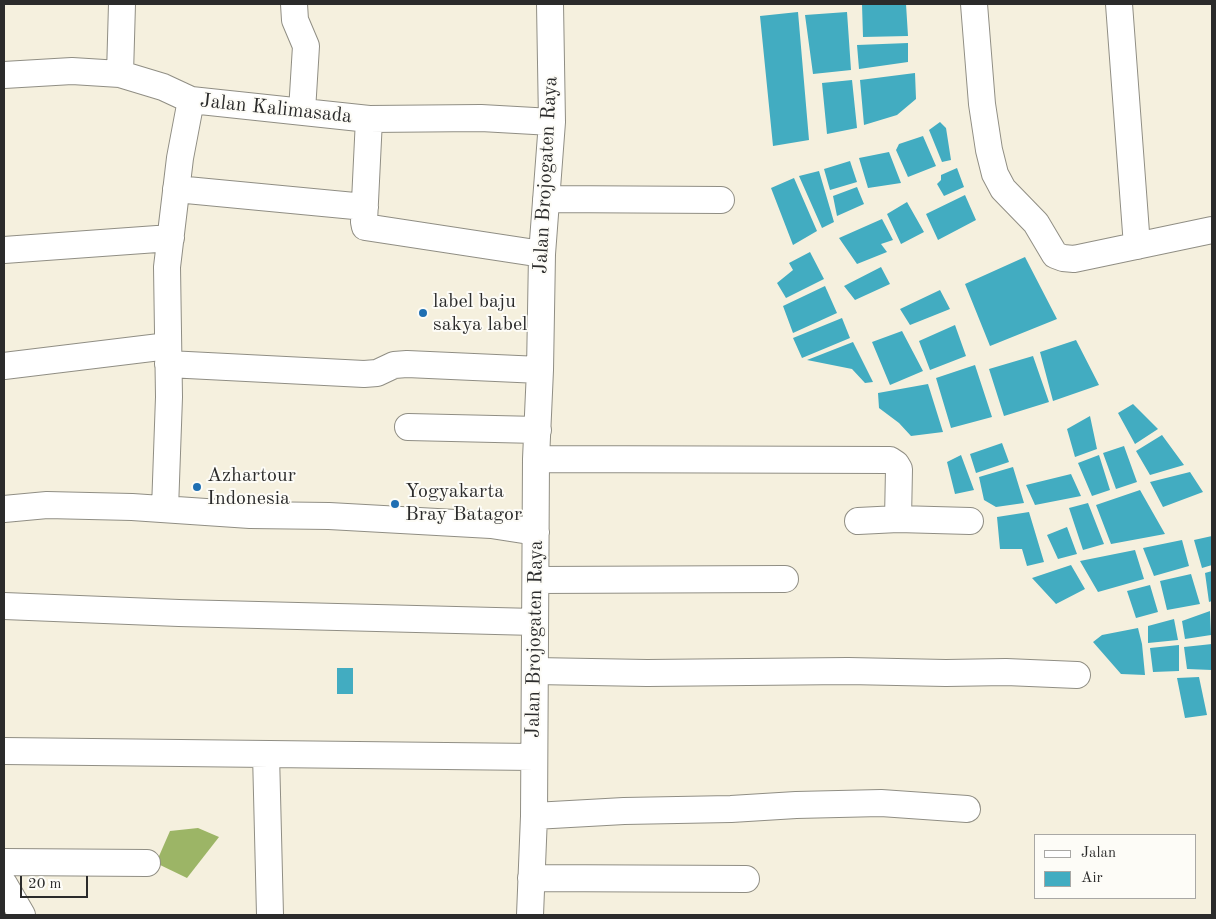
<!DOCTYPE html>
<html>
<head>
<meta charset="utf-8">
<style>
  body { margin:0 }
  #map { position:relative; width:1216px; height:919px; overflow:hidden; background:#f5f0de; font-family:"Old Standard TT",serif }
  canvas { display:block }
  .frame { position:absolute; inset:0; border:5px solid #2b2b2b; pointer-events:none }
  .legend { position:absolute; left:1034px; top:834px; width:162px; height:65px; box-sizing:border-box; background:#fdfcf7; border:1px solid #a9a8a5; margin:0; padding:6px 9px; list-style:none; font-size:15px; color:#2b2b2b }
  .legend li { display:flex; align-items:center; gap:10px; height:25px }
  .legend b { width:25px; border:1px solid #a9a8a5 }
  .scale { position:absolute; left:20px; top:876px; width:68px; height:22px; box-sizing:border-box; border:2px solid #2b2b2b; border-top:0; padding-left:6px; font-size:15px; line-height:18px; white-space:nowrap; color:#2b2b2b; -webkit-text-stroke:4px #fdfcf7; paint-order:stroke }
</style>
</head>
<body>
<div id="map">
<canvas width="1216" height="919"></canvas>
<div class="frame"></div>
<ul class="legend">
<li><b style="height:6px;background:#fff"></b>Jalan</li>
<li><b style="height:14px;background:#42acc1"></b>Air</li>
</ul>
<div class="scale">20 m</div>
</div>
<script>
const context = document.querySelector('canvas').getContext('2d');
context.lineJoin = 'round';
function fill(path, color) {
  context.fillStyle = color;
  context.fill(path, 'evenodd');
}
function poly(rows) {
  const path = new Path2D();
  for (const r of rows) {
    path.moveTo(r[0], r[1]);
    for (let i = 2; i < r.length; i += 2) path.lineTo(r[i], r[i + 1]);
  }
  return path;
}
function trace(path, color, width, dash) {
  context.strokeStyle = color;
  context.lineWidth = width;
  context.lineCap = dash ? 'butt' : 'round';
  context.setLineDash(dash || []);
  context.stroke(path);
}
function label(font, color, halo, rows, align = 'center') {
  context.font = font + ' "Old Standard TT",serif';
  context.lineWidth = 4;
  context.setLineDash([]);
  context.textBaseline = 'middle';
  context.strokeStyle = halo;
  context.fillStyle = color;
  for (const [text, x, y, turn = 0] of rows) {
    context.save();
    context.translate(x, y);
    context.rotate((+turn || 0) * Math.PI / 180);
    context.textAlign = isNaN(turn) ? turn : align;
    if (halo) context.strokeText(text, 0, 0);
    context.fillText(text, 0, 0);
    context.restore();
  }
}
const forest = poly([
  [198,828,219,837,187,878,156,863,170,831]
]);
const water = poly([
  [862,4,906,4,908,36,863,37],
  [798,12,809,140,773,146,760,16],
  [847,12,851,70,813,74,805,15],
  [908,43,908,62,859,69,857,45],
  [915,73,916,99,897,115,864,125,860,80],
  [852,80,857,128,827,134,822,83],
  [940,122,946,128,951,160,942,162,929,130],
  [923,136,936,166,908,177,896,150,899,144],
  [889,152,901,183,868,188,859,158],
  [850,161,857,182,830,190,824,169],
  [957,168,964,187,944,196,937,184,941,180,941,175],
  [819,171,834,222,822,228,799,176],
  [794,178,817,231,793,245,771,188],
  [857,187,864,204,837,216,833,196],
  [965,195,976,220,938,240,926,214],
  [907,202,924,232,901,244,887,214],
  [882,219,893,240,881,244,887,252,857,264,839,238],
  [810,252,824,279,786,298,777,283,793,270,789,263],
  [1025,257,1057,319,990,346,965,284],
  [881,267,890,284,855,300,844,286],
  [825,286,837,313,793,333,783,306],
  [940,290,950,309,910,325,900,309],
  [842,318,850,338,802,358,793,338],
  [955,325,966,356,930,370,919,341],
  [902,331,923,371,890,385,872,342],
  [1076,340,1099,385,1053,401,1040,352],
  [853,342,873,382,865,383,852,369,807,360],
  [1033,356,1049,402,1004,416,989,369],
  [975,365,992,417,951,428,936,378],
  [928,384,943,432,911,436,899,423,879,408,878,393],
  [1133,404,1158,429,1135,444,1118,413],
  [1090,416,1097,449,1075,457,1067,429],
  [1162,435,1184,465,1150,475,1136,451],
  [1002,443,1009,462,976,473,970,454],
  [1124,446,1137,482,1116,489,1103,453],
  [961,455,974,490,955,494,947,462],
  [1099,455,1110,490,1092,496,1078,463],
  [1013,467,1024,503,996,507,984,500,979,477],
  [1190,472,1203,492,1163,507,1150,482],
  [1071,474,1081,496,1035,505,1026,485],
  [1140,490,1165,534,1111,544,1096,505],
  [1088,503,1104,544,1083,550,1069,508],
  [1029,512,1044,562,1027,566,1022,549,1000,549,997,517],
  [1067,527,1077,554,1058,559,1047,535],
  [1212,536,1212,565,1202,568,1194,540],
  [1182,540,1189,566,1154,576,1143,548],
  [1135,550,1144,579,1098,592,1080,561],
  [1071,565,1085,589,1056,604,1032,578],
  [1212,571,1212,601,1209,602,1205,573],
  [1191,574,1200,604,1167,610,1160,581],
  [1150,585,1158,612,1136,618,1127,591],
  [1210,611,1211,635,1185,639,1182,621],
  [1174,619,1178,640,1148,643,1148,626],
  [1138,628,1142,644,1145,675,1121,674,1093,642,1102,635],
  [1212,644,1212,670,1187,669,1184,647],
  [1179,645,1179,671,1153,672,1150,648],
  [337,668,353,668,353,694,337,694],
  [1199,677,1207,715,1185,718,1177,678]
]);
const minor = poly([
  [294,4,295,20,306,46,302,111],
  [974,4,982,104,989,150,995,174,1003,189,1036,223,1055,255,1063,258,1074,259,1212,230],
  [1119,4,1137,246],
  [120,74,122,4],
  [4,75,72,71,120,74,163,87,191,100,369,119,481,118,552,122],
  [369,119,364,222,365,227,542,254],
  [176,189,365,207],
  [546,199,721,200],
  [4,250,171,238],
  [168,364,364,374,377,373,394,365,407,364,540,370],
  [4,366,168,346],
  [408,427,538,430],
  [536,459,890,460,896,464,899,469,898,519],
  [4,509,47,505,132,507,250,515,329,516,491,525,536,532],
  [165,509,169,397,167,267,180,158,191,100],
  [858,521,898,519,970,521],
  [536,580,785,579],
  [4,606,179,613,535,622],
  [535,671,647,673,848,671,946,673,1006,672,1077,675],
  [4,751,534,757],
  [266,754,270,915],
  [534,816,624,811,731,809,796,805,881,803,967,809],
  [4,862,147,863],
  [531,878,746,879],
  [4,884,22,915],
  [530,915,534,816,536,459,540,370,542,254,552,122,550,4]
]);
const markers = [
  [423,313,5,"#1f6fb2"],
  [197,487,5,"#1f6fb2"],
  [395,504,5,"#1f6fb2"]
];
const streetNames = [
  ["Jalan Kalimasada",276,109,6],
  ["Jalan Brojogaten Raya",546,175,-87],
  ["Jalan Brojogaten Raya",535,639,-89]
];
const poiNames = [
  ["label baju",433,302],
  ["sakya label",433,325],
  ["Azhartour",207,476],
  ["Indonesia",207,499],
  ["Yogyakarta",405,492],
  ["Bray Batagor",405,515]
];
fill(forest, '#9cb566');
fill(water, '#42acc1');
trace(minor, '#908e84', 28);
trace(minor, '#fff', 26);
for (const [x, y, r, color] of markers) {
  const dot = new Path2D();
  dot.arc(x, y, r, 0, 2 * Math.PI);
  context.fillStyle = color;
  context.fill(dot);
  trace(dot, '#fdfcf7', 2);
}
label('20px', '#2b2b2b', '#fdfcf7', streetNames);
label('20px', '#2b2b2b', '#fdfcf7', poiNames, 'left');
</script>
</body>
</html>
